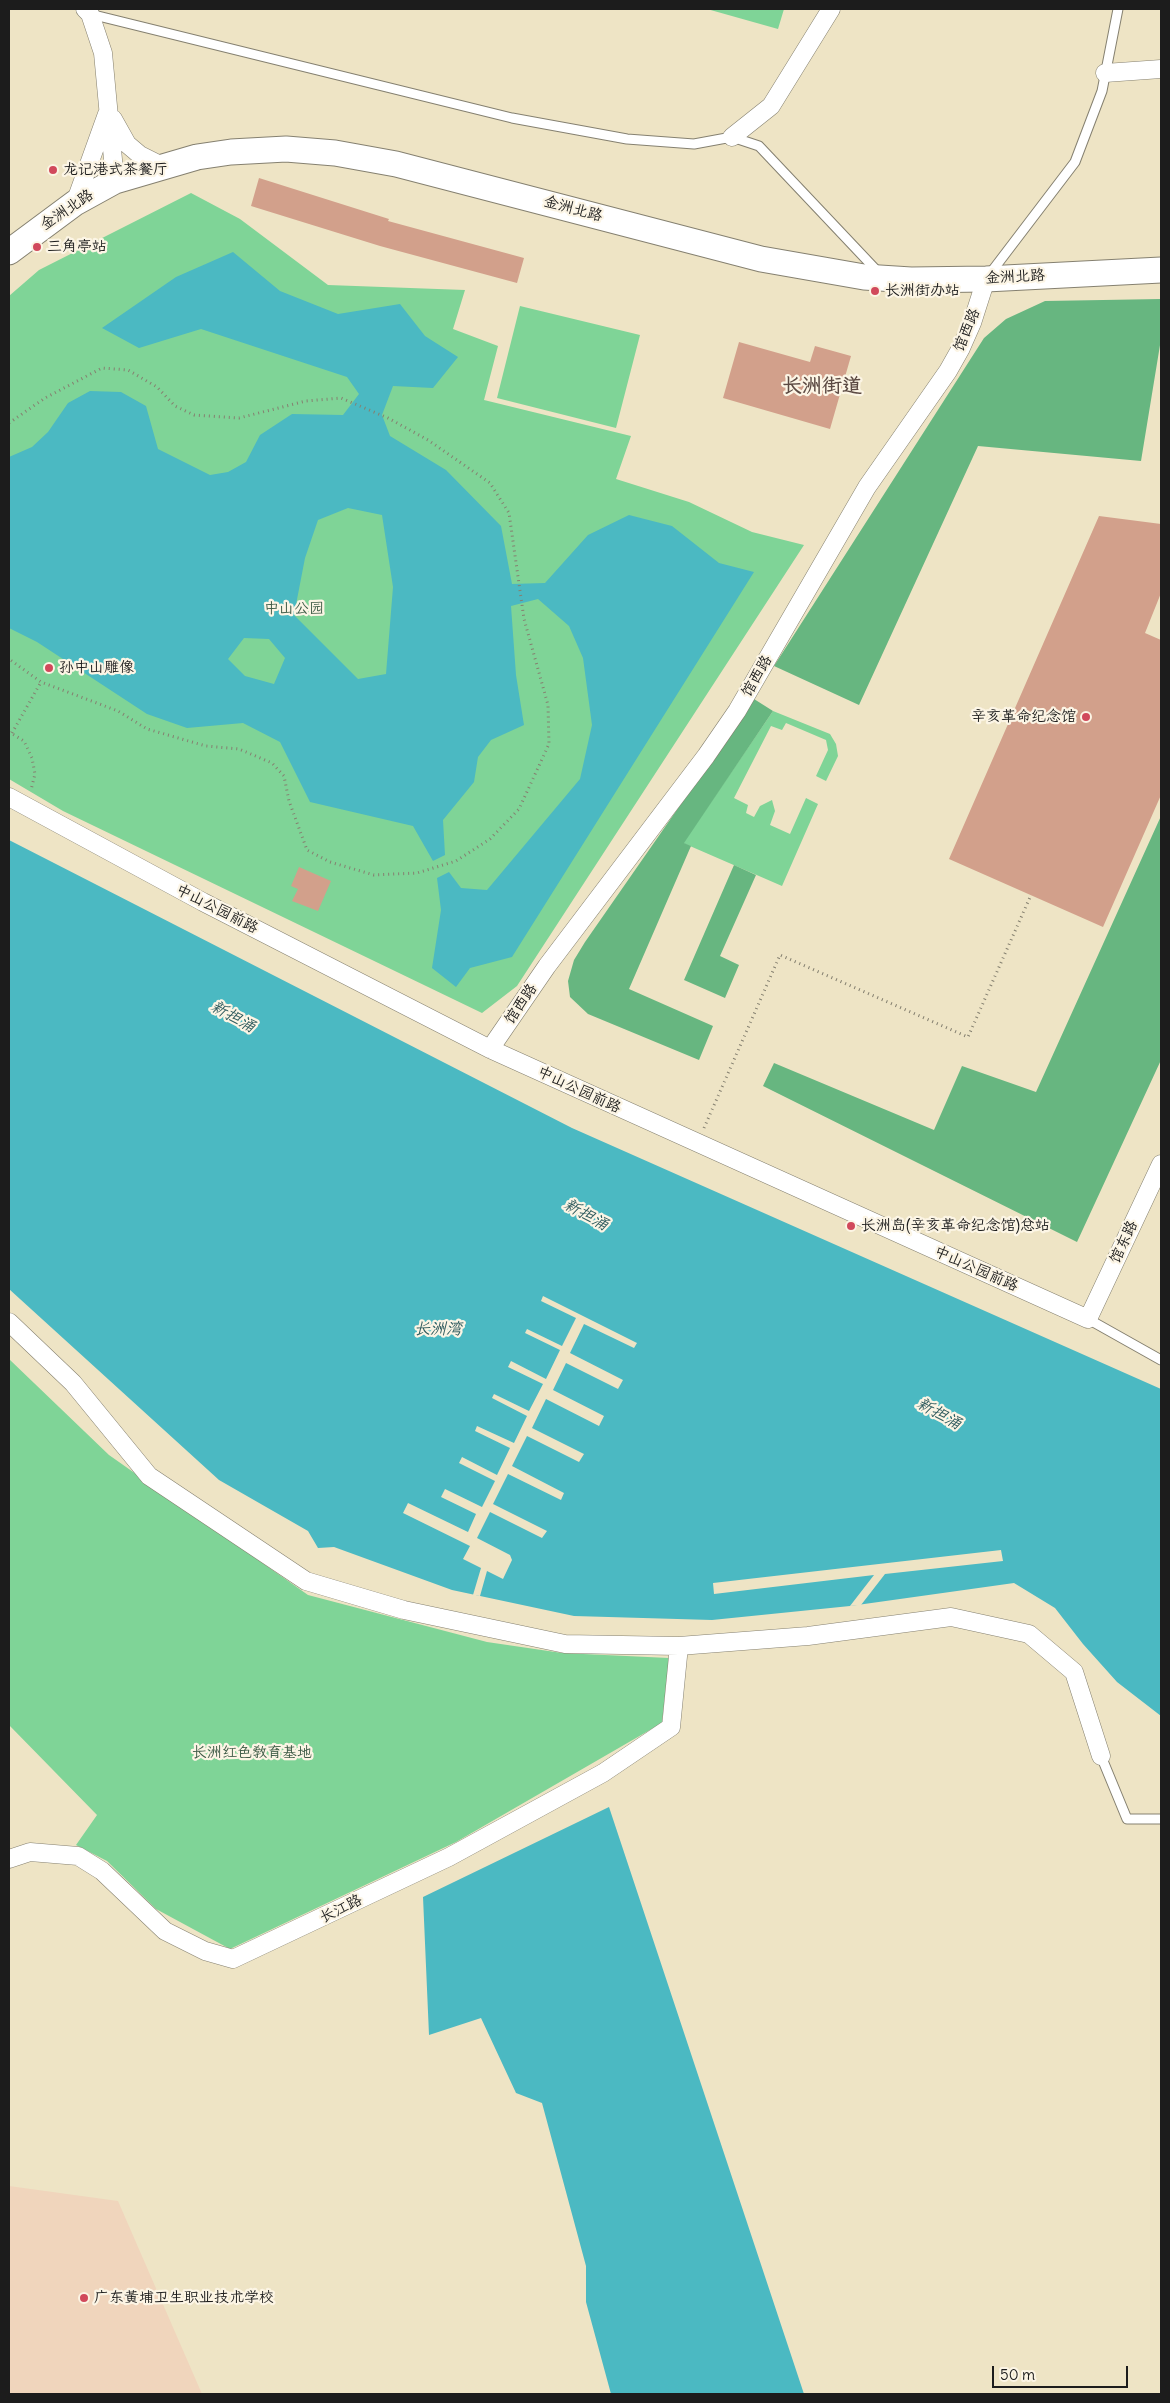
<!DOCTYPE html>
<html>
<head>
<meta charset="utf-8">
<style>
  body { margin:0 }
  #map { position:relative; width:1170px; height:2403px; overflow:hidden; background:#eee4c5; font-family:Delius,sans-serif }
  canvas { display:block }
  .frame { position:absolute; inset:0; border:10px solid #1c1c1c; pointer-events:none }
  .scale { position:absolute; left:992px; top:2366px; width:136px; height:22px; box-sizing:border-box; border:2px solid #1c1c1c; border-top:0; padding-left:6px; font-size:15px; line-height:18px; white-space:nowrap; color:#1c1c1c; -webkit-text-stroke:4px #fcf5e5; paint-order:stroke }
</style>
</head>
<body>
<div id="map">
<canvas width="1170" height="2403"></canvas>
<div class="frame"></div>
<div class="scale">50 m</div>
</div>
<script>
const context = document.querySelector('canvas').getContext('2d');
context.lineJoin = 'round';
function fill(path, color) {
  context.fillStyle = color;
  context.fill(path, 'evenodd');
}
function poly(rows) {
  const path = new Path2D();
  for (const r of rows) {
    path.moveTo(r[0], r[1]);
    for (let i = 2; i < r.length; i += 2) path.lineTo(r[i], r[i + 1]);
  }
  return path;
}
function trace(path, color, width, dash) {
  context.strokeStyle = color;
  context.lineWidth = width;
  context.lineCap = dash ? 'butt' : 'round';
  context.setLineDash(dash || []);
  context.stroke(path);
}
function label(font, color, halo, rows, align = 'center') {
  context.font = font + ' Delius,"LXGW WenKai TC",sans-serif';
  context.lineWidth = 4.5;
  context.setLineDash([]);
  context.textBaseline = 'middle';
  context.strokeStyle = halo;
  context.fillStyle = color;
  for (const [text, x, y, turn = 0] of rows) {
    context.save();
    context.translate(x, y);
    context.rotate((+turn || 0) * Math.PI / 180);
    context.textAlign = isNaN(turn) ? turn : align;
    if (halo) context.strokeText(text, 0, 0);
    context.fillText(text, 0, 0);
    context.restore();
  }
}
const built = poly([
  [9,2186,118,2201,202,2394,9,2394]
]);
const green = poly([
  [707,9,784,9,778,29],
  [191,193,240,219,328,285,465,290,453,329,498,346,484,400,631,436,616,479,689,502,752,532,804,545,517,986,482,1013,63,811,9,779,9,296,39,270],
  [520,306,640,335,616,428,497,398],
  [773,711,830,734,836,744,838,756,826,781,816,776,828,750,826,740,786,723,782,730,771,726,734,798,748,805,746,813,754,817,760,806,772,800,775,811,770,825,790,834,806,798,818,804,782,886,683,843],
  [9,1359,109,1455,308,1595,487,1642,562,1653,669,1658,662,1723,456,1842,230,1949,156,1909,107,1861,76,1845,97,1815,9,1725]
]);
const forest = poly([
  [1161,299,1161,339,1141,461,978,446,859,705,774,666,984,338,1006,319,1045,301],
  [754,699,773,711,684,843,691,846,629,989,713,1026,699,1060,588,1014,570,997,568,981,574,960,585,942],
  [1161,816,1161,1060,1077,1242,763,1086,774,1063,934,1130,962,1066,1036,1092],
  [734,865,756,875,720,956,739,965,725,998,684,980]
]);
const water = poly([
  [233,252,280,291,338,314,400,304,425,336,458,357,433,388,393,386,382,415,390,436,446,470,501,526,512,584,545,583,588,535,629,515,672,526,719,563,754,572,512,957,470,968,456,987,432,968,441,910,437,878,449,872,461,888,487,890,580,779,592,725,583,658,569,626,538,599,511,606,516,675,524,725,491,740,478,757,474,782,443,820,445,855,433,861,413,826,310,802,280,742,243,723,187,728,147,714,37,642,9,628,9,457,32,447,48,432,68,403,90,391,121,392,146,406,158,449,210,475,228,472,246,462,260,435,292,414,343,415,359,394,347,377,201,329,139,348,102,328,176,277],
  [348,508,382,515,393,587,386,674,358,679,294,615,305,558,318,520],
  [244,638,269,639,285,658,274,684,245,676,228,659],
  [9,840,572,1128,1161,1389,1161,1716,1117,1682,1083,1644,1055,1608,1014,1583,850,1606,712,1620,574,1616,452,1590,334,1547,318,1548,308,1531,219,1480,9,1289],
  [609,1807,804,2394,611,2394,586,2302,586,2266,542,2103,516,2093,481,2018,429,2035,423,1897]
]);
const pier = poly([
  [543,1296,637,1343,634,1348,584,1324,570,1353,623,1380,618,1389,566,1363,553,1390,604,1416,599,1426,546,1399,532,1428,584,1454,579,1462,527,1436,512,1466,564,1493,561,1500,508,1474,493,1504,547,1531,542,1538,490,1512,477,1538,510,1555,512,1560,503,1579,487,1571,480,1596,473,1595,481,1568,463,1559,470,1546,403,1513,408,1503,468,1532,476,1514,441,1497,445,1489,482,1507,495,1481,459,1463,462,1457,497,1475,510,1448,475,1431,477,1426,514,1443,527,1416,492,1398,494,1394,529,1411,543,1384,508,1367,511,1361,546,1379,560,1350,525,1333,527,1329,562,1346,576,1318,541,1301],
  [1001,1550,1003,1561,885,1574,861,1605,850,1606,874,1575,714,1594,713,1583]
]);
const building = poly([
  [259,178,389,219,388,221,524,258,517,283,380,246,251,206],
  [739,342,810,362,815,346,851,356,830,429,723,398],
  [1099,516,1161,524,1161,593,1145,633,1161,640,1161,795,1103,927,949,859],
  [299,867,331,881,318,911,292,901,298,889,291,886]
]);
const path = poly([
  [9,423,45,398,102,368,128,370,157,387,175,406,194,415,239,418,306,401,341,398,388,418,428,440,490,483,509,513,524,619,548,705,549,744,519,809,490,839,456,861,417,873,374,875,330,862,307,850,289,801,284,776,272,763,239,749,206,746,147,729,118,711,41,682,9,659],
  [9,732,24,741,32,758,35,774,31,790],
  [12,733,41,682],
  [704,1128,780,955,968,1037,1031,895]
]);
const lane = poly([
  [90,14,512,118,627,139,694,144,732,137,759,146,879,273],
  [989,275,1075,162,1102,91,1118,9],
  [1088,1319,1161,1360],
  [1101,1756,1127,1819,1161,1819]
]);
const street = poly([
  [85,9,90,14,103,53,115,181],
  [1105,73,1161,69],
  [113,119,127,144,140,155,162,166],
  [732,137,771,106,831,9],
  [75,203,107,114],
  [9,797,203,902,490,1049,1088,1319,1161,1164],
  [490,1049,547,966,706,756,737,711,867,487,948,371,961,348,972,323,986,279],
  [9,1322,73,1383,149,1476,306,1581,404,1610,565,1644,679,1646,808,1636,951,1617,1029,1634,1074,1672,1101,1756],
  [9,1859,30,1852,78,1856,102,1871,165,1931,205,1951,233,1959,449,1857,603,1773,671,1727,679,1646]
]);
const secondary = poly([
  [9,252,75,203,115,181,197,157,231,152,286,149,335,153,396,164,761,259,864,277,911,280,986,279,1161,270]
]);
const markers = [
  [53,170,5,"#d1495b"],
  [37,247,5,"#d1495b"],
  [875,291,5,"#d1495b"],
  [49,668,5,"#d1495b"],
  [1086,717,5,"#d1495b"],
  [851,1226,5,"#d1495b"],
  [84,2298,5,"#d1495b"]
];
const poiNames = [
  ["龙记港式茶餐厅",63,170],
  ["三角亭站",47,247],
  ["长洲街办站",885,291],
  ["孙中山雕像",59,668],
  ["辛亥革命纪念馆",1076,717,"right"],
  ["长洲岛(辛亥革命纪念馆)总站",861,1226],
  ["广东黄埔卫生职业技术学校",94,2298]
];
const streetNames = [
  ["金洲北路",573,209,15],
  ["金洲北路",67,210,-34],
  ["金洲北路",1015,277,-3],
  ["馆西路",967,330,-67],
  ["馆西路",757,676,-60],
  ["中山公园前路",217,909,27],
  ["馆西路",521,1004,-56],
  ["中山公园前路",579,1090,25],
  ["馆东路",1124,1242,-65],
  ["中山公园前路",976,1269,24],
  ["长江路",341,1909,-26]
];
const parkNames = [
  ["中山公园",294,609],
  ["长洲红色教育基地",252,1753]
];
const waterNames = [
  ["新担涌",233,1017,29],
  ["新担涌",586,1215,29],
  ["长洲湾",438,1329],
  ["新担涌",939,1414,29]
];
const districtNames = [
  ["长洲街道",822,386]
];
fill(built, '#f0d5bc');
fill(green, '#7fd497');
fill(forest, '#67b680');
fill(water, '#4bb9c2');
fill(pier, '#eee4c5');
fill(building, '#d2a08b');
trace(lane, '#858070', 11);
trace(street, '#858070', 19);
trace(secondary, '#858070', 27);
trace(path, '#858070', 3, [1, 4]);
trace(lane, '#fff', 9);
trace(street, '#fff', 18);
trace(secondary, '#fff', 25);
for (const [x, y, r, color] of markers) {
  const dot = new Path2D();
  dot.arc(x, y, r, 0, 2 * Math.PI);
  context.fillStyle = color;
  context.fill(dot);
  trace(dot, '#fcf5e5', 2);
}
label('15px', '#1c1c1c', '#fcf5e5', poiNames, 'left');
label('15px', '#1c1c1c', '#fcf5e5', streetNames);
label('15px', '#3f5c47', '#fcf5e5', parkNames);
label('italic 16px', '#2f5b5e', '#fcf5e5', waterNames);
label('bold 20px', '#5c4a43', '#fcf5e5', districtNames);
</script>
</body>
</html>
